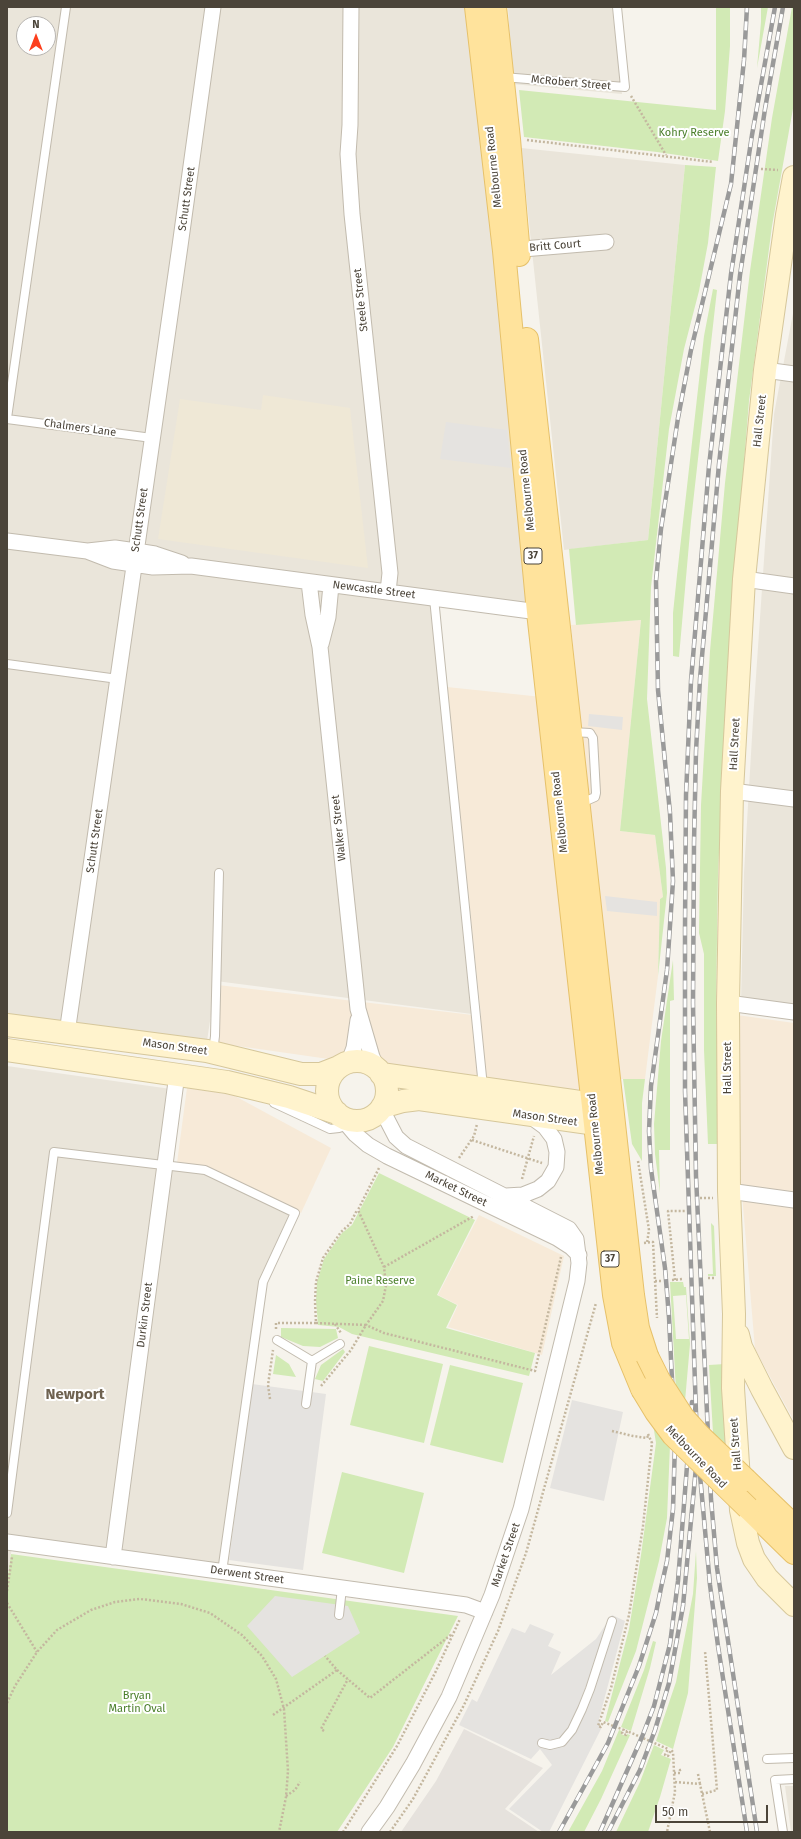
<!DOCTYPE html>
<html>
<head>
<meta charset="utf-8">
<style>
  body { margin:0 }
  #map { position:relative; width:801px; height:1839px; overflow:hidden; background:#f6f3ec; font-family:"Fira Sans",sans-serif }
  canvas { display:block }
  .frame { position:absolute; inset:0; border:8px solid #4b4439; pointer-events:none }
  .north { position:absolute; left:16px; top:16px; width:40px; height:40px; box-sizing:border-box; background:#fff; border:1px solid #b7b4b0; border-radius:50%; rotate:0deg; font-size:11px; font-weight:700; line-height:16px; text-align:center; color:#4b4439 }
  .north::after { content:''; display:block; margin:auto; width:14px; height:18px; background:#fc3f1d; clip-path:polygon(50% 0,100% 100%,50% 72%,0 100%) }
  .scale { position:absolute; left:655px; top:1805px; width:113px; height:18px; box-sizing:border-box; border:2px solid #4b4439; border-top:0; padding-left:5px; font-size:12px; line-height:14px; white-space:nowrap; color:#4b4439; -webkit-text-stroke:3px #fff; paint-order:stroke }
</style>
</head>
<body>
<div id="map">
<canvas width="801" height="1839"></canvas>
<div class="frame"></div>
<div class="north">N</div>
<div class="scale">50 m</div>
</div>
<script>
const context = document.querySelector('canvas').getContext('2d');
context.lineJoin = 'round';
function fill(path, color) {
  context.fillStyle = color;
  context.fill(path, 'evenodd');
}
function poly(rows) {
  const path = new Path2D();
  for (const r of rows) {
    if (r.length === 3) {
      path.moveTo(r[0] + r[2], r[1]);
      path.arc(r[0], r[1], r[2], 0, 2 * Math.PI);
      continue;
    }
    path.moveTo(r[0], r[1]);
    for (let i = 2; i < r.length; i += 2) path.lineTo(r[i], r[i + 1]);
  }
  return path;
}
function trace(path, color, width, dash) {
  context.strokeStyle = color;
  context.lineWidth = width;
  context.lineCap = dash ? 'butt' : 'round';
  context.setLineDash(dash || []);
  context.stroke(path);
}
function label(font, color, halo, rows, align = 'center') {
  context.font = font + ' "Fira Sans",sans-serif';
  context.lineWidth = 4;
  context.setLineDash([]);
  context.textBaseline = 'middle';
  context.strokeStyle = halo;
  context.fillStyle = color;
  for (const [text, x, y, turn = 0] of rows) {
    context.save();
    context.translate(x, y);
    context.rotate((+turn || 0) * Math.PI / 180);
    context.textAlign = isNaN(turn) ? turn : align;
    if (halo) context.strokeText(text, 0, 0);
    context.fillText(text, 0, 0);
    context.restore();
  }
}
const residential = poly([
  [7,7,471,7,529,606,432,593,472,1014,216,981,207,1041,7,1015],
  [24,24,48,24,48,48,24,48],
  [508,7,612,7,622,94,512,84],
  [521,148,685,165,648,540,564,550],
  [794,308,794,1010,741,1002,744,873,753,720,774,414],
  [7,1066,171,1089,160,1168,205,1174,290,1215,259,1281,222,1566,13,1539,7,1582],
  [785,1786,794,1786,794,1832,791,1832]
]);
const commercial = poly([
  [641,620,620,831,655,835,663,897,660,899,658,976,645,1079,618,1079,605,977,571,625],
  [447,687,542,697,587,1096,210,1042,218,985,481,1016],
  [737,1015,794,1023,794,1421,755,1349,741,1182],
  [187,1088,233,1095,331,1148,301,1213,207,1167,177,1163],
  [479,1215,564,1256,542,1355,448,1327,458,1305,438,1295]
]);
const industrial = poly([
  [464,1729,543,1768,505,1809,539,1832,401,1832,436,1781]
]);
const education = poly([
  [263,395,350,408,368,568,158,539,180,399,261,410]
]);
const green = poly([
  [716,7,730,7,730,46,725,111,718,161,657,152,524,137,519,90,716,110],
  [761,7,768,7,757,68,761,22],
  [792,7,794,7,794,103,772,226,749,401,728,662,718,874,716,1003,720,1144,708,1144,704,1050,704,954,699,933,701,805,710,651,725,483,750,271,772,118],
  [685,165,716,167,708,243,699,291,684,349,669,429,651,587,647,699,666,868,667,893,658,976,660,899,663,897,655,835,620,831,641,620,576,625,569,549,648,540],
  [713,289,717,290,691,521,679,657,673,656,673,613,677,575,704,336],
  [673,960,674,1000,670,1001,670,1150,659,1150,660,1193,655,1154,654,1124,661,1041],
  [623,1079,645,1079,642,1103,642,1161,632,1144],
  [379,1173,475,1220,437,1295,457,1305,446,1328,535,1353,529,1376,352,1334,339,1327,318,1325,316,1301,317,1282,324,1259,342,1233,352,1225],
  [711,1223,714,1226,716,1276,708,1276,708,1274,713,1274],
  [670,1282,683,1282,684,1287,686,1287,690,1344,685,1401,676,1390],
  [686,1295,689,1339,676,1339,673,1296],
  [281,1328,336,1329,338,1338,320,1347,303,1346,281,1337],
  [369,1346,443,1364,424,1443,350,1425],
  [343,1349,345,1352,323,1381,315,1379,321,1365],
  [276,1355,289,1364,296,1377,273,1374],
  [725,1364,731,1449,713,1433,709,1365],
  [450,1365,523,1383,503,1463,430,1445],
  [653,1424,670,1445,667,1518,659,1561,636,1651,608,1722,605,1721,629,1629,641,1555,656,1443],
  [342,1472,424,1493,404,1573,322,1553],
  [696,1551,697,1578,688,1693,673,1749,656,1741,676,1682,693,1594],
  [11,1554,458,1616,393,1747,337,1832,7,1832,7,1582],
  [653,1641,656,1642,650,1668,631,1731,621,1727,644,1670],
  [619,1730,622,1731,621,1734,626,1736,627,1734,630,1735,601,1799,584,1832,568,1832,602,1771],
  [654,1745,664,1750,661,1755,671,1759,660,1797,648,1832,616,1832,640,1782]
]);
const parking = poly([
  [446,422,507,430,511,468,440,459],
  [589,714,623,717,622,730,588,726],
  [605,896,657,902,657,916,607,911],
  [252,1384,326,1394,303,1570,229,1560],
  [572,1400,623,1412,604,1501,550,1488],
  [275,1596,348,1606,360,1633,292,1677,247,1626],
  [612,1615,625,1621,599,1719,601,1729,549,1832,543,1832,509,1809,552,1765,540,1749,531,1759,459,1725,472,1699,477,1702,512,1628,525,1633,530,1624,554,1634,548,1646,561,1652,551,1675,596,1639]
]);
const path = poly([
  [631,96,666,155],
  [527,140,713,162],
  [761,169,778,170],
  [472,1140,542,1163],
  [459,1158,474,1136,477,1124],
  [638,1161,649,1230,647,1243],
  [379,1168,358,1210,384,1267,386,1285,383,1301,366,1325,384,1333,535,1371,561,1257],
  [522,1179,534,1136],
  [700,1198,713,1198],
  [644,1243,653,1242,657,1318],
  [384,1267,474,1216],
  [708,1278,716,1278],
  [672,1280,683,1279],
  [675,1280,668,1211,685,1211],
  [655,1281,661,1281],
  [316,1323,366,1325,351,1350,321,1386],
  [335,1324,341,1333],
  [276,1329,276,1323,316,1323,315,1301,316,1282,323,1258,341,1232,350,1224,357,1210],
  [270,1399,268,1385,273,1350],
  [612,1431,633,1436,647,1438,648,1436],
  [648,1434,652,1443,643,1526,629,1615,611,1688,598,1726,601,1727,603,1722,624,1730,622,1733,626,1735,627,1731,668,1749,665,1755,668,1756,671,1750,673,1752,675,1792,667,1832],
  [7,1591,12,1557],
  [7,1603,37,1652],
  [337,1670,370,1698,452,1634],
  [7,1703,15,1686,37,1652,57,1630,91,1610,115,1602,140,1599,181,1604,210,1613,242,1635,262,1656,276,1679,284,1709,288,1771,286,1797,279,1832],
  [273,1715,337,1670,325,1656],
  [324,1731,321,1729,348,1679],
  [674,1773,680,1773,680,1770,682,1770],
  [698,1774,700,1784],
  [675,1782,700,1784,710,1832],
  [702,1794,717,1790,705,1651],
  [286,1796,295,1790,300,1782],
  [343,1832,397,1746,435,1673,460,1619],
  [390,1832,413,1799,464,1705,498,1631,526,1553,596,1303]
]);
const lane = poly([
  [503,77,625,87,617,7],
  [7,418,66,7],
  [7,419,152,438],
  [434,598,483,1087],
  [7,664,118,679],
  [572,732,590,733,593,738,596,793,595,797,579,804],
  [213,1052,215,1036,219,873],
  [274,1103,330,1129,339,1128,362,1120],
  [277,1340,312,1361],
  [306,1404,312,1361,340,1344],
  [7,1513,54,1152,205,1170,295,1213,263,1282,222,1572],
  [339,1615,342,1588],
  [542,1743,550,1745,562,1742,572,1730,582,1709,590,1689,612,1621],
  [767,1759,794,1758],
  [783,1832,775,1780,794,1779]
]);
const street = poly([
  [351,7,350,125,348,154,352,214,390,573,388,592],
  [511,250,606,242],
  [765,370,794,374],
  [7,541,87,551,113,561,153,567,191,566,546,613],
  [88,551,115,548,136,551,155,554,182,563],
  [744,579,794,586],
  [309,582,313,615,320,647,358,1009,372,1057,378,1070],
  [321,644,328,617,331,585],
  [732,791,794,799],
  [728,1003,794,1012],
  [67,1033,180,246,213,7],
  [344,1064,351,1056,354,1048,358,1020],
  [339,1115,355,1134,368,1145,387,1156,557,1238,571,1247,579,1255],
  [729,1191,794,1200],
  [506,1196,523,1195,538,1189,548,1181,556,1167,557,1152,554,1139,545,1127,530,1116],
  [7,1542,466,1605,485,1612],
  [113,1557,177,1074],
  [369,1832,387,1807,413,1764,449,1697,492,1595,521,1509,577,1281,579,1263,576,1239,569,1229,406,1146,396,1137,381,1108]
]);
const secondary = poly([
  [794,177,787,215,765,370,744,579,732,791,728,1003,729,1191,734,1314,733,1388,741,1510,748,1543,754,1559,767,1578,794,1605],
  [7,1025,207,1051,301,1074,321,1074,339,1067],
  [7,1050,227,1082,289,1097,337,1113],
  [357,1091,30],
  [381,1074,573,1101,593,1104,609,1112],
  [382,1107,403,1101,419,1099,596,1124,611,1116],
  [738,1335,741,1347,762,1389,794,1448]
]);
const primary = poly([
  [476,7,504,251,538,612,614,1295,623,1343,642,1389],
  [495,7,509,139,519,255],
  [527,339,633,1295,638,1328,647,1356],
  [746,1480,794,1526],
  [748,1508,794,1553]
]);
const rail = poly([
  [559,1832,608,1743,639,1666,656,1613,661,1588,667,1561,673,1509,675,1443,669,1317,665,1268,651,1169,649,1131,651,1086,667,970,673,881,670,813,658,690,656,581,661,529,678,418,691,350,731,184,744,60,747,7],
  [600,1832,642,1737,654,1706,670,1644,678,1581,692,1402],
  [608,1832,640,1770,655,1730,669,1683,683,1606,696,1467],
  [747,1832,718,1646,710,1585,697,1442,685,1091,685,928,686,795,691,681,709,466,721,361,731,274,752,135,775,7],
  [757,1832,717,1568,711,1499,696,1176,693,1003,694,843,696,751,700,679,719,464,740,275,765,109,783,7]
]);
const primaryBridge = poly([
  [647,1356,659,1380,683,1417,700,1436,746,1480],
  [642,1389,656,1412,673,1435,748,1508]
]);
const shields = [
  [533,556,18],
  [610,1259,18]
];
const shieldNames = [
  ["37",533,556],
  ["37",610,1259]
];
const streetNames = [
  ["McRobert Street",571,83,5],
  ["Melbourne Road",494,167,-96],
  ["Schutt Street",187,199,-82],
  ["Britt Court",555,246,-5],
  ["Steele Street",361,300,-96],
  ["Hall Street",760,421,-84],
  ["Chalmers Lane",80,428,8],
  ["Melbourne Road",527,490,-96],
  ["Schutt Street",140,520,-82],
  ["Newcastle Street",374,590,7],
  ["Hall Street",735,744,-87],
  ["Melbourne Road",560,812,-96],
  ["Walker Street",339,828,-96],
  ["Schutt Street",95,841,-82],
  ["Mason Street",175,1047,8],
  ["Hall Street",728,1068,-90],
  ["Mason Street",545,1118,8],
  ["Melbourne Road",596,1134,-96],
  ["Market Street",456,1189,26],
  ["Durkin Street",145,1315,-83],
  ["Hall Street",736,1444,-94],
  ["Melbourne Road",696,1457,46],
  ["Market Street",506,1555,-71],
  ["Derwent Street",247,1575,8]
];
const parkNames = [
  ["Kohry Reserve",694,133],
  ["Paine Reserve",380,1281],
  ["Bryan",137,1696],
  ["Martin Oval",137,1709]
];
const districtNames = [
  ["Newport",75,1395]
];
fill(residential, '#eae5da');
fill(commercial, '#f7ead8');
fill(industrial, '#e6e2dd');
fill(education, '#efe8d6');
fill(green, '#d2eab5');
fill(parking, '#e5e3e0');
trace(lane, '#c2bbae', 10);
trace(street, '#c2bbae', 17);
trace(secondary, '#d6c79b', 24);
trace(primary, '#e6c16a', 24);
trace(path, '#c4b79f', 2.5, [2, 2]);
trace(lane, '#fff', 8);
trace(street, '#fff', 15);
trace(secondary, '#fff3cd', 22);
trace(primary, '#ffe39c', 22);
trace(rail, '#9a9a9a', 4.5);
trace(rail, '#fff', 3, [9]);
trace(primaryBridge, '#e6c16a', 24, []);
trace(primaryBridge, '#ffe39c', 22);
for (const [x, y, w] of shields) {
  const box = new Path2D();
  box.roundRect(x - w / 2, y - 8, w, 16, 3);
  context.fillStyle = '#fff';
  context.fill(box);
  trace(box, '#4b4439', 1);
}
label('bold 10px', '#4b4439', null, shieldNames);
label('11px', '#4b4439', '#fff', streetNames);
label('11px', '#4a7f2a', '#fff', parkNames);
label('bold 15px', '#6e6250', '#fff', districtNames);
</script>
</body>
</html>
